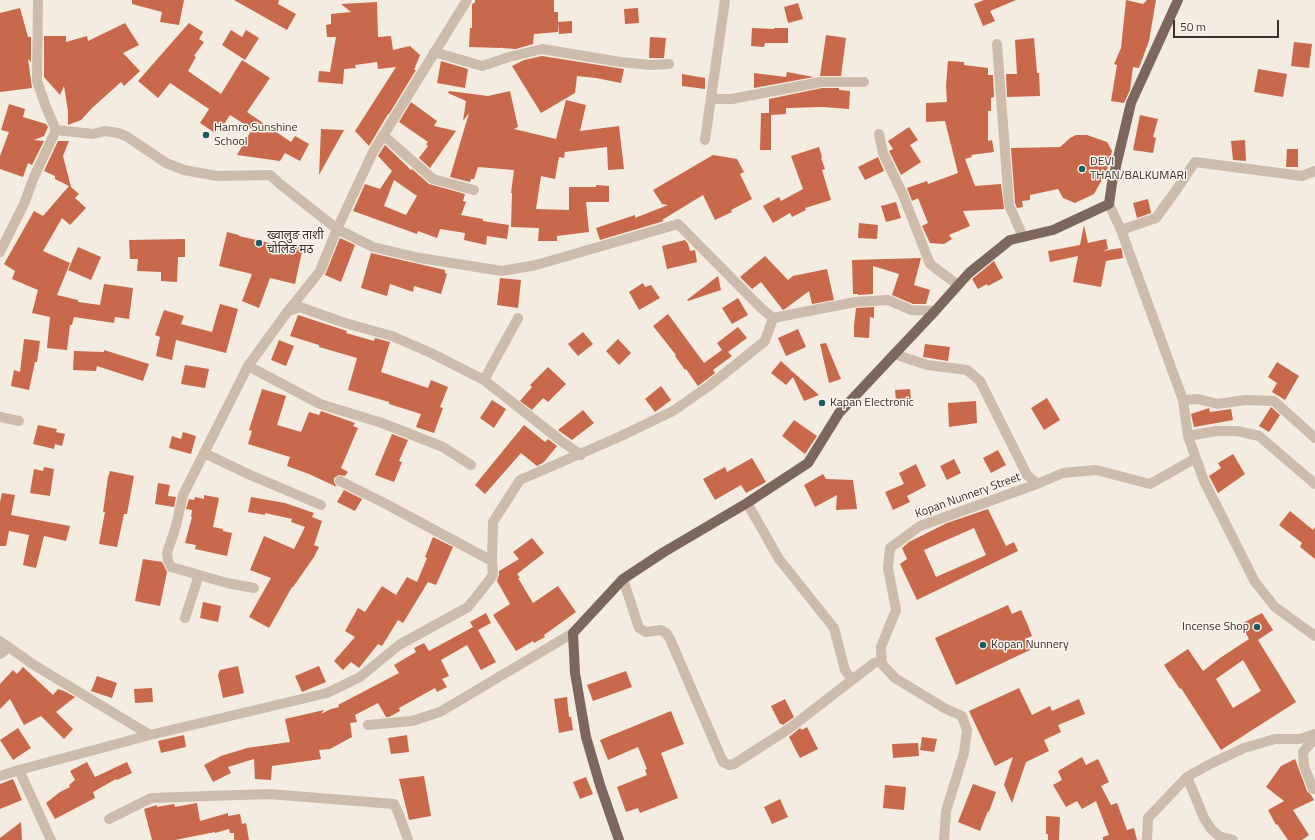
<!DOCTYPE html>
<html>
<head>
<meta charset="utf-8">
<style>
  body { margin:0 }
  #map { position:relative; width:1315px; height:840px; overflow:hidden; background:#f4ebe1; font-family:"Titillium Web",sans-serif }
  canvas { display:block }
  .scale { position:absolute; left:1173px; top:20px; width:106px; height:18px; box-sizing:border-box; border:2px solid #3b302b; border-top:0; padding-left:5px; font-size:12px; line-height:14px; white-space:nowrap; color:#3b302b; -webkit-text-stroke:3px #fbf5ee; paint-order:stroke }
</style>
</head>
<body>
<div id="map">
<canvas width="1315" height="840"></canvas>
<div class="scale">50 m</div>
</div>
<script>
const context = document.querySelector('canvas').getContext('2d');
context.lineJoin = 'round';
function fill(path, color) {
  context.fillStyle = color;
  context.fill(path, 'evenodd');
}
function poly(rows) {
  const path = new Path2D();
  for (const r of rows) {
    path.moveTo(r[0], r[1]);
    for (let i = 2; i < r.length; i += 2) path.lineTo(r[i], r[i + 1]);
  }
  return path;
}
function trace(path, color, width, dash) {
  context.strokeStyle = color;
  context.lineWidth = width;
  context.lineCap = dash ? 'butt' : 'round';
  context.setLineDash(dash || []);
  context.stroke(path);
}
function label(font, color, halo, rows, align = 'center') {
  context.font = font + ' "Titillium Web","Noto Sans Devanagari",sans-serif';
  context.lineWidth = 3;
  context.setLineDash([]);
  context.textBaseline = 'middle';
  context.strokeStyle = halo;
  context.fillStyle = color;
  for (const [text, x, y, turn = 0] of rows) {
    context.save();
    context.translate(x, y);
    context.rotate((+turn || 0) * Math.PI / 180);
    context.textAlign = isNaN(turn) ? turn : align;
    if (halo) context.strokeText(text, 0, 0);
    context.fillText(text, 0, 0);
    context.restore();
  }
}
const building = poly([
  [132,0,184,0,179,25,160,22,162,12,132,4],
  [234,0,279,0,278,4,296,14,287,30],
  [475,0,554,0,554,12,558,12,558,32,534,34,533,44,516,49,502,48,501,47,501,48,469,47,470,28,472,28,472,5,473,3,475,3],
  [984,0,1016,0,990,11,995,21,983,26,974,4],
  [1126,0,1143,4,1147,0,1156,0,1149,41,1139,68,1133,67,1130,90,1124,103,1111,101,1117,65,1114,64,1121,48],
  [377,2,378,37,391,36,393,50,410,46,420,55,414,70,416,70,389,114,388,114,369,146,355,131,396,67,378,69,377,62,355,65,356,68,344,69,343,84,318,82,319,71,330,72,336,37,327,37,326,25,331,24,331,14,351,12,341,4],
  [798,3,803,19,788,23,784,7],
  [20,8,28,37,31,37,31,62,28,59,32,88,0,92,0,13],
  [638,8,639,23,625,24,624,9],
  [572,21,572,33,559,34,558,22],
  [125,23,139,45,123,53,140,71,124,86,121,82,92,108,81,120,68,125,68,111,64,86,60,95,44,77,44,36,66,36,66,42,87,36,88,41],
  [189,23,203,32,199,39,204,42,194,56,196,57,188,71,221,94,242,60,270,78,247,112,291,142,295,136,309,144,300,161,285,153,280,161,237,155,252,129,230,115,222,127,220,126,215,133,200,123,209,109,170,83,158,98,138,81],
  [752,28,774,29,774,28,788,28,788,43,765,43,764,47,751,46],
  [231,30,242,37,246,30,259,38,245,60,222,45],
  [826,35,846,38,841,76,820,76],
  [650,37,666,38,664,58,649,58],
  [1034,38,1037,73,1039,73,1040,96,1007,97,1006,74,1017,74,1015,40],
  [1294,42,1312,44,1309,68,1291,66],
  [542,56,624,69,621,83,596,78,577,76,575,93,541,113,512,66,524,60],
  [441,61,468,69,465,88,437,83],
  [948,61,964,62,964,65,988,68,988,75,993,75,994,97,991,98,991,111,988,111,988,141,992,140,994,152,971,155,972,157,965,159,975,186,1001,184,1004,209,963,211,970,226,949,235,952,239,944,244,930,243,922,226,928,223,918,198,912,201,907,188,927,181,928,184,958,173,945,121,926,122,926,103,947,102,946,86],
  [1258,69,1287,74,1283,97,1254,92],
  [787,72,814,77,754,88,754,73,786,77],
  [682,74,705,78,705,89,682,86],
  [822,88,839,88,839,90,850,91,849,109,822,107,786,108,786,114,771,115,771,150,760,150,761,113,769,113,769,99],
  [449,91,488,96,510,91,518,127,514,129,556,139,566,100,586,105,580,131,619,126,624,169,608,170,607,147,565,152,564,158,559,157,555,179,541,176,536,209,569,210,569,187,596,187,596,185,609,186,609,202,586,202,589,232,557,236,557,241,538,241,539,228,511,227,512,193,511,193,514,170,478,167,474,179,471,179,470,182,450,177,469,113,463,121,466,101,448,93],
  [411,102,437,121,434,126,456,131,430,168,419,158,428,146,426,144,428,142,399,122],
  [9,104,25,109,23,117,46,124,48,127,44,136,34,140,44,141,32,165,28,163,23,177,0,169,0,156,9,132,1,130],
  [1140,115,1158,119,1153,137,1156,138,1153,153,1133,150],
  [909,127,918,140,910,145,921,162,901,175,889,151,893,149,888,141],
  [321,129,344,130,319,175],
  [1076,135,1087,135,1107,142,1112,151,1107,171,1094,194,1075,203,1063,198,1058,189,1030,195,1030,200,1022,201,1023,207,1017,208,1015,203,1011,148,1060,147,1070,138],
  [1245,140,1246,161,1233,160,1231,141],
  [58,141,69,141,63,156,71,187,79,194,75,198,86,208,70,225,62,218,43,251,70,263,57,295,78,300,78,302,100,305,104,284,133,288,129,319,115,317,114,323,74,317,72,325,70,325,67,350,47,348,50,317,32,313,38,290,12,279,15,271,4,264,34,211,43,216,69,186,55,179,55,176,44,171],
  [385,145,411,170,412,169,429,184,465,194,463,201,466,202,461,215,483,219,483,221,509,225,507,239,487,236,486,245,464,240,465,233,440,229,437,238,418,231,417,234,353,211,365,184,380,189,392,171,378,156],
  [394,180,417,196,406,215,384,206],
  [819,147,822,157,821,158,825,169,822,170,831,200,805,208,806,210,792,217,790,213,773,223,763,206,779,197,781,201,803,189,791,156],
  [1287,149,1298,149,1298,167,1286,167],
  [713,155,737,159,744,172,740,174,752,199,731,210,732,212,715,220,703,195,662,220,664,221,600,240,596,228,635,215,635,218,668,205,662,204,653,190],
  [878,157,884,171,865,180,858,167],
  [1148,199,1151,213,1137,218,1133,203],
  [896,202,901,218,886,222,881,206],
  [859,223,878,225,877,239,858,238],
  [1084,225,1088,243,1106,239,1108,249,1103,251,1121,248,1122,251,1123,258,1106,261,1101,287,1073,282,1078,256,1050,262,1048,251,1080,245],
  [227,232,239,235,239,236,291,248,292,244,303,247,295,284,270,278,259,308,242,301,252,274,219,266],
  [340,238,355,245,341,282,325,275],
  [185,239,185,257,178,257,177,282,161,281,161,272,137,271,138,259,130,259,129,240],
  [685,240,688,244,690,251,695,250,697,262,667,269,662,246],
  [78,247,101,257,91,280,68,270],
  [371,253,445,270,445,273,447,274,441,294,414,286,413,292,390,284,387,296,361,288],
  [765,256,788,280,793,276,827,269,834,300,812,304,809,291,785,309,783,310,761,282,752,289,740,277],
  [921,258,914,285,930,290,926,304,913,304,892,295,899,274,873,266,873,294,858,295,858,294,853,294,852,260],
  [994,261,1003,278,988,286,987,284,978,289,972,279],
  [718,276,721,290,688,301,687,300],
  [500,278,521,280,518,308,497,305],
  [643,283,645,287,651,285,660,298,639,310,629,292],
  [738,298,748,315,732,324,722,308],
  [220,304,238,309,226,353,176,340,172,360,156,356,160,337,155,335,164,310,184,316,181,324,212,332],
  [874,307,874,318,870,317,869,338,854,337,854,326,856,308],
  [668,314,704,363,722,350,717,343,738,327,747,338,728,352,732,356,713,370,715,373,698,386,686,369,685,370,675,356,676,355,653,326],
  [298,315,347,331,346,333,374,341,375,338,390,342,381,372,428,388,431,380,448,387,440,407,443,408,434,433,416,427,421,414,389,404,389,402,348,390,357,358,319,347,319,345,290,336],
  [798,329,806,347,786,356,778,338],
  [583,332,593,344,578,356,568,344],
  [24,339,40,341,37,362,35,362,29,390,11,386,14,370,20,372],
  [618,339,631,353,619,365,606,351],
  [279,340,294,346,286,366,271,360],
  [826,343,841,379,829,383,820,344],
  [925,344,950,347,948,361,923,357],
  [104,350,149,364,143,381,97,366,96,371,73,370,74,351,104,352],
  [781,361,794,373,819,395,804,401,793,377,786,385,771,373],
  [1277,362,1299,376,1285,400,1272,392,1277,383,1268,377],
  [185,365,209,369,205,388,181,384],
  [548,367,566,384,548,402,543,398,532,410,520,401,532,387,530,385],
  [661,386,671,400,655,412,645,399],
  [262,389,286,396,277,425,301,432,309,412,319,415,321,411,355,423,353,426,358,428,341,468,348,472,345,476,339,475,334,478,334,482,337,487,309,474,287,466,290,457,248,444,252,431,249,430],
  [910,389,911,400,896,401,895,390],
  [1047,398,1060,420,1044,430,1031,408],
  [492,400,506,409,494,428,480,418],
  [976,401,977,423,949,427,948,403],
  [1271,407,1280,415,1269,432,1259,426],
  [1209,408,1210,412,1231,409,1233,420,1194,427,1191,414],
  [583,410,594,423,572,440,558,430],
  [794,420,817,436,805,454,782,436],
  [38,425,57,429,56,432,65,434,62,446,55,444,54,449,33,444],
  [524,425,545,442,548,439,557,446,544,462,537,466,521,453,485,494,475,485],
  [183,432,196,436,191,454,169,448,172,436,181,439],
  [392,434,408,440,399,461,402,462,394,482,375,475],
  [998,450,1006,465,991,473,983,458],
  [1233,454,1245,474,1218,493,1209,476,1221,468,1218,463],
  [752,458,766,482,746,493,741,485,715,500,703,479,725,467,727,472],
  [954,459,961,473,947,480,940,466],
  [916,464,926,486,907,496,910,502,893,510,885,492,904,484,899,473],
  [44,467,54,469,50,496,30,493,34,469,43,471],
  [110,471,134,476,127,514,124,514,117,547,99,544,105,512,103,512,108,477],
  [823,474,826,479,853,480,857,509,836,510,837,495,815,507,804,485],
  [158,483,170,485,168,496,176,497,174,507,155,504],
  [344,490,362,499,355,511,337,502],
  [2,493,15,495,11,515,70,526,66,541,44,536,36,568,23,565,29,535,9,531,6,546,0,546,0,502],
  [204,495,219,498,213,527,223,529,223,531,232,533,227,556,195,549,196,545,185,543,192,517,191,517,192,510,186,509,189,499,194,500,195,497,204,499],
  [251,497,285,503,314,513,312,517,322,521,314,545,319,547,314,557,293,587,292,587,269,628,249,617,271,578,250,570,264,536,294,549,305,527,291,522,292,519,265,513,265,515,248,512],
  [988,509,1006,546,1014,542,1018,551,917,600,900,564,907,559,902,548,909,542,947,523],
  [974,528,986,555,936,577,924,550],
  [1290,511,1313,530,1315,527,1315,559,1300,547,1302,543,1279,525],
  [433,537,453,547,436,585,428,582,403,623,398,620,382,646,378,644,359,668,351,662,343,670,334,661,355,637,345,631,358,608,365,612,382,586,396,595,407,577,417,582,427,558,425,557],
  [532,538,544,553,517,574,520,578,518,578,533,603,558,586,576,612,544,635,545,637,534,643,533,641,516,651,493,615,510,604,497,581,499,575,499,571,519,559,513,552],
  [143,559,162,562,167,572,160,606,135,601],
  [203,602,221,606,218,622,200,618],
  [1008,605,1012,614,1021,610,1027,623,1032,636,1025,639,1030,650,956,685,935,638],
  [486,613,491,623,478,630,496,662,481,670,467,645,441,660,449,676,442,679,447,687,437,692,435,688,399,708,400,711,389,717,386,717,378,703,355,715,357,722,350,723,352,737,330,749,319,750,321,759,272,766,271,780,255,779,254,759,228,767,231,773,213,782,204,765,221,756,247,748,290,742,285,719,324,710,321,714,331,709,339,707,338,705,399,673,394,665,416,652,414,648,424,643,429,651,473,627,470,622],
  [1262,613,1273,630,1258,640,1296,702,1221,750,1181,688,1180,689,1164,665,1188,649,1203,671,1220,658,1249,639,1241,624],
  [1243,660,1261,691,1233,708,1216,679],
  [238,666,244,693,223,698,218,675,220,670],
  [319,666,326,682,302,692,295,676],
  [23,667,53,695,58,689,64,691,75,697,56,712,73,729,64,739,41,716,24,725,10,699,0,709,0,684,13,670,17,674],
  [626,671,632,687,593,701,587,685],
  [97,676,117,683,112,698,91,691],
  [152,688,153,702,135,703,134,689],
  [1019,688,1032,715,1050,706,1052,711,1079,699,1085,714,1058,725,1061,732,1044,740,1049,751,1026,762,1012,803,1004,785,1013,757,995,766,969,711],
  [567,697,569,717,571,717,573,730,559,733,554,699],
  [785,699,794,717,783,725,782,724,780,724,771,706],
  [671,711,684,744,661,753,678,798,640,813,638,808,626,812,617,787,647,775,645,770,647,769,638,747,608,760,600,740],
  [807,727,818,749,800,758,789,737,800,728,802,730],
  [18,728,31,748,13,760,0,740],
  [184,735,186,747,161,753,158,741],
  [407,735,409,752,391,754,388,738],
  [922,737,937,739,934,752,920,750],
  [918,743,919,756,893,758,892,744],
  [1082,757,1086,765,1098,759,1109,782,1101,786,1111,805,1117,803,1127,830,1134,828,1137,840,1103,840,1103,837,1109,835,1096,801,1082,809,1077,801,1066,807,1053,785,1062,780,1058,771],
  [1295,759,1307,791,1311,795,1314,800,1293,810,1309,835,1302,840,1288,840,1277,824,1276,825,1268,810,1284,801,1266,787,1281,766],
  [87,762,95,777,127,762,132,773,117,780,116,779,93,792,95,798,55,819,46,803,60,792,70,787,69,785,75,780,70,771],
  [424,776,431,816,409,820,399,779],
  [586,777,593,794,580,799,573,782],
  [13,779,22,800,0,809,0,784],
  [973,784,996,792,989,812,988,811,980,831,958,822],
  [885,785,906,787,904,810,883,808],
  [780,799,788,817,772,824,764,807],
  [197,803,200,821,228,813,228,816,240,814,242,824,246,823,249,840,234,840,234,833,230,833,229,829,215,833,215,832,175,840,152,840,144,809,157,805,157,807,174,804,175,807],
  [1046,816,1060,817,1059,840,1048,840,1048,834,1046,834],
  [21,822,22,840,0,840,0,838]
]);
const minor = poly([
  [38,0,37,81,46,107,56,130],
  [997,44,1009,205,1023,237],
  [434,52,482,66,509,57,542,49,620,62,651,65,669,64],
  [711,99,732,99,821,82,864,82],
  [879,134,883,153,903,195,930,264,958,285],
  [383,135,433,179,474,190],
  [705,140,725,0],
  [1109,204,1121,230,1183,400,1188,436,1204,481,1255,582,1275,607,1315,636],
  [1121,230,1156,218,1177,189,1195,162,1302,176,1315,171],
  [0,252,24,204,34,177,56,130,93,134,105,131,118,133,126,136,166,163,184,170,217,176,270,175,280,184,337,229,373,247,420,258,502,271,536,265,678,224,761,308,773,318,855,302,888,300,911,310,935,311],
  [288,311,300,307,345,323,392,336,431,353,484,380,560,440,581,455],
  [894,354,927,365,967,370,980,381,1027,475,1037,484,1063,473,1096,470,1150,484,1196,458],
  [248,366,320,404,382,423,443,447,471,465],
  [484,380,518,318],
  [1183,400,1198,399,1218,404,1245,400,1274,401,1315,438],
  [0,417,19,421],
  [1188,436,1216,431,1237,431,1259,436,1315,484],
  [204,453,248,474,321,505],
  [340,481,386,504,492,561],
  [747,503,779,559,834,628,845,670,852,680],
  [623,579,639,628,646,632,661,630,666,633,670,639,723,762,729,765,734,764,790,728,874,663,878,662,882,664,895,678,946,709,962,716,967,730,964,753,946,811,944,840],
  [254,588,227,583,171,567,168,561,167,553,176,526,183,495,248,366,288,311,320,271,337,229,373,152,467,0],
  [185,618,199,575],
  [0,641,34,665,150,735],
  [0,654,9,647],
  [882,664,881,647,896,610,888,568,890,548,920,526,1037,484],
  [368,725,412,721,440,712,573,633],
  [19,770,150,735,327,693,360,677,399,645,468,607,484,587,493,575,492,561,493,522,520,480,619,437,673,411,709,386,765,341,773,318],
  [0,776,19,770,51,840],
  [1187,777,1204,818,1211,829,1219,836,1233,840],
  [1313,789,1304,766,1303,752,1315,738],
  [109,819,151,798,269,794,394,804,398,812,408,840],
  [1147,840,1148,818,1187,777,1210,764,1244,748,1275,739,1300,739,1315,734]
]);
const major = poly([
  [619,840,600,785,586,737,575,673,573,633,623,579,664,552,747,503,808,463,839,413,935,311,969,273,1010,240,1053,230,1109,204,1112,183,1131,103,1178,0]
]);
const markers = [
  [206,135,4,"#1f5a5e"],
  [1082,169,4,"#1f5a5e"],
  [259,243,4,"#1f5a5e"],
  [822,403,4,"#1f5a5e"],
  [1257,627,4,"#1f5a5e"],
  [983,645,4,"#1f5a5e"]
];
const poiNames = [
  ["Hamro Sunshine",214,128],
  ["School",214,142],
  ["DEVI",1090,162],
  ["THAN/BALKUMARI",1090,176],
  ["ख्वालुङ ताशी",267,236],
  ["चोलिङ मठ",267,250],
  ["Kapan Electronic",830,403],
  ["Incense Shop",1249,627,"right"],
  ["Kopan Nunnery",991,645]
];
const streetNames = [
  ["Kopan Nunnery Street",968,496,-20]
];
fill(building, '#c8694b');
trace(minor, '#cdbbac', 10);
trace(major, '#7d675c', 10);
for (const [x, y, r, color] of markers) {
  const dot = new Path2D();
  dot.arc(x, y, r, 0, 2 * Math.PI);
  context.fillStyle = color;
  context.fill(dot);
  trace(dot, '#fbf5ee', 1.5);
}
label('12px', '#3b302b', '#fbf5ee', poiNames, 'left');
label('12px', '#3b302b', '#fbf5ee', streetNames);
</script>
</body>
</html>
